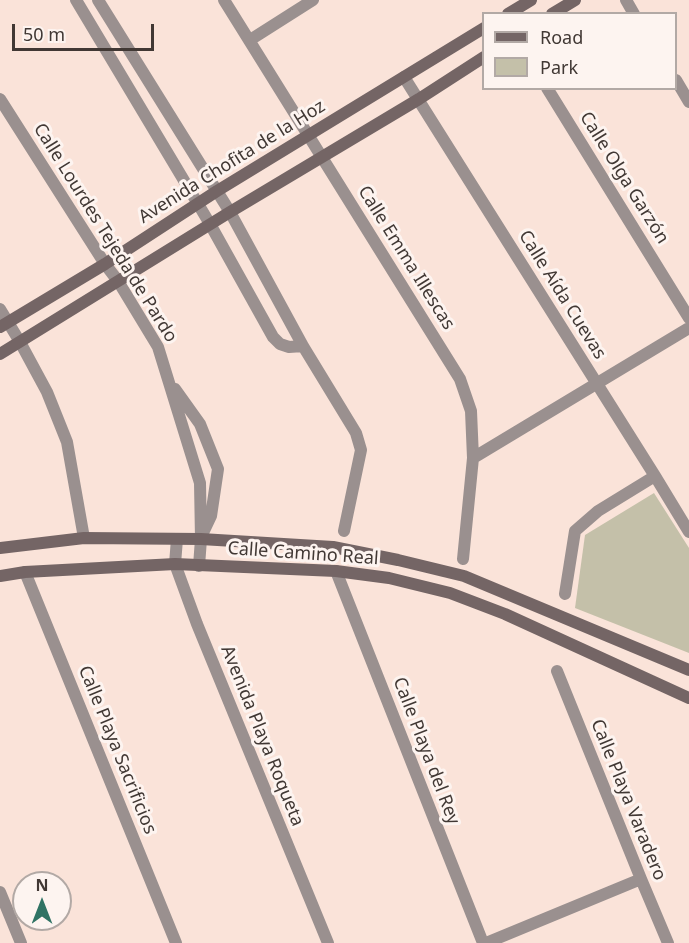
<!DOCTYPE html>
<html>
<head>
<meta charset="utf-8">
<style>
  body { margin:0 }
  #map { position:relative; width:689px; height:943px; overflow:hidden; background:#fae3d9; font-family:"Noto Sans",sans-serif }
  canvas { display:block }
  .legend { position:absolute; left:482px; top:12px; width:195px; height:78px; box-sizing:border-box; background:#fdf4f0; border:2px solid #b2a9a5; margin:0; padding:8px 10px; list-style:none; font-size:18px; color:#413834 }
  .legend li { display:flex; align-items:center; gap:12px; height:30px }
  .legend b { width:30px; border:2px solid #b2a9a5 }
  .north { position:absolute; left:12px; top:871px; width:60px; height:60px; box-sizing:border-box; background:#fdf4f0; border:2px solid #b2a9a5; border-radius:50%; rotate:0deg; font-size:16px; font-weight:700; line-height:24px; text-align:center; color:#413834 }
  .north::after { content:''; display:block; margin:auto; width:21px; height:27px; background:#307364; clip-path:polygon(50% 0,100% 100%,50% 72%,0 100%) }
  .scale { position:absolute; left:12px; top:24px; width:142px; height:27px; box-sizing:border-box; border:3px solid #413834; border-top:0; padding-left:8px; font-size:18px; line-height:21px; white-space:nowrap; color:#413834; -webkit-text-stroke:4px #fdf4f0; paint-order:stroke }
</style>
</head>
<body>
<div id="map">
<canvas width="689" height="943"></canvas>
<ul class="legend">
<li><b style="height:8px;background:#746565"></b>Road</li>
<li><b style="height:16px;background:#c4c0a9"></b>Park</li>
</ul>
<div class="north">N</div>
<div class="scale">50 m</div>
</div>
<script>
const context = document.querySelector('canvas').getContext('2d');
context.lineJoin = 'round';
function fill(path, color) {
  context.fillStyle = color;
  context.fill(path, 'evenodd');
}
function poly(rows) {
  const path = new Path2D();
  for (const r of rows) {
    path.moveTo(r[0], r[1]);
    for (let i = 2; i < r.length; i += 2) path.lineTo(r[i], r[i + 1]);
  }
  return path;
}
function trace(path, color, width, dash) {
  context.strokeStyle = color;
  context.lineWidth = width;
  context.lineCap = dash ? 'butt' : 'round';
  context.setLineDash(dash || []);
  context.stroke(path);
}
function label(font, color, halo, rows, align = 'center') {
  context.font = font + ' "Noto Sans",sans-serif';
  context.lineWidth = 6;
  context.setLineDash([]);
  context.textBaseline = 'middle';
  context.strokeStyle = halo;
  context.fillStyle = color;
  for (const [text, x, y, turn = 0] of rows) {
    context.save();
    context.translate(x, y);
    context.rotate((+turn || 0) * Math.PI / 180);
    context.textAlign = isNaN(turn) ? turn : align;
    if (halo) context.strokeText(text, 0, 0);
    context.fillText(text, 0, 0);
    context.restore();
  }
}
const green = poly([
  [654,493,689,548,689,653,575,608,585,535]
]);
const street = poly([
  [76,0,210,224,273,337,280,344,289,347,303,346],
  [98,0,230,212,303,346,356,433,361,450,344,531],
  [224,0,460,379,471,411,473,458,463,559],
  [626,0,634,14],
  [250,40,313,0],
  [404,77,655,476,689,532],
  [676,80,689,102],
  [547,88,689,318],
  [0,99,105,264,118,281,158,347,200,483,201,539,199,566],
  [0,309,20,342,47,392,67,442,84,538],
  [175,389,200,424,218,469,211,516,202,535],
  [473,458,689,328],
  [177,539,175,564,197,624,328,943],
  [336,571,483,943],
  [25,572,176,943],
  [565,594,575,531,598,511,655,476],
  [557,671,641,879,668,943],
  [0,892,21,943],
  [486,943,641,879]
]);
const secondary = poly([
  [508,14,531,0],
  [552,14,575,0],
  [0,327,105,264,217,191,484,28],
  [0,354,230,212,419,99,484,57],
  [0,548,84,538,201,539,333,547,398,560,464,576,689,670],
  [0,576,25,572,175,564,336,571,389,578,450,593,505,614,689,698]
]);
const streetNames = [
  ["Avenida Chofita de la Hoz",232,162,-32],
  ["Calle Olga Garzón",624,178,58],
  ["Calle Lourdes Tejeda de Pardo",105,233,58],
  ["Calle Emma Illescas",406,258,58],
  ["Calle Aída Cuevas",562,295,58],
  ["Calle Camino Real",303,554,4],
  ["Avenida Playa Roqueta",262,736,68],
  ["Calle Playa Sacrificios",117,750,68],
  ["Calle Playa del Rey",426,751,69],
  ["Calle Playa Varadero",628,800,68]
];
fill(green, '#c4c0a9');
trace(street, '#9a908f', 12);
trace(secondary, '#746565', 12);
label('18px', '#413834', '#fdf4f0', streetNames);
</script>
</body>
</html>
